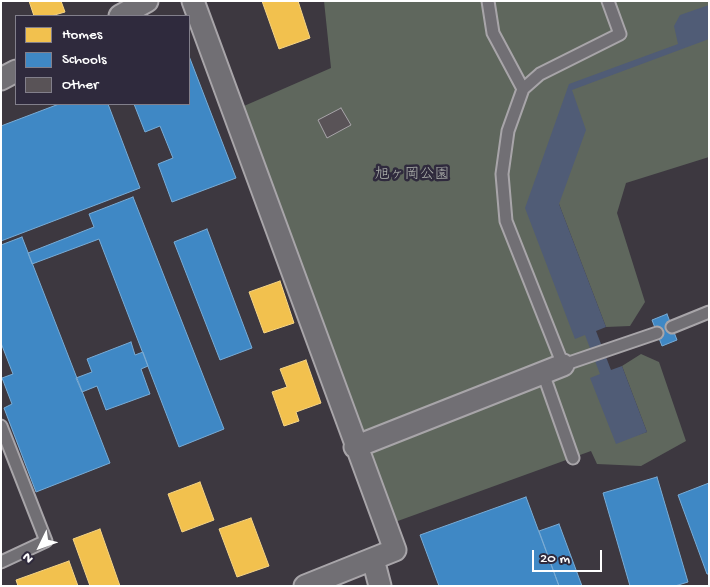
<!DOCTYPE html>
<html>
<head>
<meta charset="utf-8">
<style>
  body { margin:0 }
  #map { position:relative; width:710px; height:587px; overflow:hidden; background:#3d3840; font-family:"Gochi Hand",sans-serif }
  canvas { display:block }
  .frame { position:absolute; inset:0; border:2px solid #fff; pointer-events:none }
  .legend { position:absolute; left:15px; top:15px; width:175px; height:90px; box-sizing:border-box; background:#2f2a3d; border:1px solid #827f8b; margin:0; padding:6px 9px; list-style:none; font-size:15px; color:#fff }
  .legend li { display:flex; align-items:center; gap:10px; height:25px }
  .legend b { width:25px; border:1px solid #827f8b }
  .north { position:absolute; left:15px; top:522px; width:50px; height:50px; -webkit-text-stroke:4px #2f2a3d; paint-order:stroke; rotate:228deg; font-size:14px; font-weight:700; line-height:20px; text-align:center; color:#fff }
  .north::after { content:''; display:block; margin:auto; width:18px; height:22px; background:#fff; clip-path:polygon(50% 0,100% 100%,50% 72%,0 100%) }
  .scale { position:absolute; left:532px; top:550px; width:70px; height:22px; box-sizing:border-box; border:2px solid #fff; border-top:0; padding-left:6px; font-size:15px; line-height:18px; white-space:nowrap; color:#fff; -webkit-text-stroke:4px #2f2a3d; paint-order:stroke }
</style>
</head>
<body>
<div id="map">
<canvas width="710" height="587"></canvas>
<div class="frame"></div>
<ul class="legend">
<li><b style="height:14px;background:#f2c14e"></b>Homes</li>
<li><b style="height:14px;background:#3f88c5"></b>Schools</li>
<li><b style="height:14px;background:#595357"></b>Other</li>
</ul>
<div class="north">N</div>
<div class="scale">20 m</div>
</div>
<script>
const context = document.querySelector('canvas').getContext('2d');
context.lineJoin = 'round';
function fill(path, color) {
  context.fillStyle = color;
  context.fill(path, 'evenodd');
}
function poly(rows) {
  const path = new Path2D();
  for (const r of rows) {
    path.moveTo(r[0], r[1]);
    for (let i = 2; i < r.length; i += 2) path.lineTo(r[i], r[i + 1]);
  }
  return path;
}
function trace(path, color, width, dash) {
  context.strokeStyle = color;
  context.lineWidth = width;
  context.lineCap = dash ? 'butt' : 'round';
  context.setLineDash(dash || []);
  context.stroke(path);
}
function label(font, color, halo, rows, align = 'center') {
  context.font = font + ' "Gochi Hand","Klee One",sans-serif';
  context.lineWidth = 5;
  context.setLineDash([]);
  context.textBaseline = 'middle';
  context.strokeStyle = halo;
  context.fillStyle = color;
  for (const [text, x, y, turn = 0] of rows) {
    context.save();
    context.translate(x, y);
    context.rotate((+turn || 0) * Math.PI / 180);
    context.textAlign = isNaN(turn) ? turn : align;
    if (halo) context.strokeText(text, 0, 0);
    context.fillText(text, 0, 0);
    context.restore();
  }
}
const green = poly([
  [324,1,709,1,709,157,626,183,617,213,645,302,630,326,606,327,559,204,541,210,634,436,647,432,622,366,641,354,659,362,686,441,641,466,597,464,591,451,395,522,244,106,331,68]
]);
const water = poly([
  [709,5,709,39,572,90,586,130,559,204,606,327,596,331,611,370,622,366,647,432,616,444,590,378,600,374,585,335,575,339,525,208,569,84,678,44,674,26,680,15]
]);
const homes = poly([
  [29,1,61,1,65,12,51,16,34,16,29,1],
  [262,1,298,1,310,38,279,49,262,1],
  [280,281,294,323,264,333,249,292,280,281],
  [306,360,321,403,296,412,299,421,284,426,272,392,287,387,280,369,306,360],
  [200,482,214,520,182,532,168,494,200,482],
  [251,518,269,566,237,577,219,529,251,518],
  [100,529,120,586,90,586,73,539,100,529],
  [69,561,78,586,18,586,16,580,69,561]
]);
const schools = poly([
  [189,56,236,178,172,202,158,164,173,158,160,126,145,132,134,104,189,104,189,56],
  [59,104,108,104,140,188,1,241,1,126,59,104],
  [133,197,224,429,179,447,99,239,32,264,28,253,94,227,89,214,133,197],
  [207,229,252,348,220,360,174,242,207,229],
  [22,237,110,463,36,492,4,408,12,404,2,378,13,374,1,343,1,245,22,237],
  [667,314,677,340,662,346,652,320,667,314],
  [131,342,135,355,143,352,148,366,141,369,150,394,106,410,97,386,82,392,76,378,92,372,87,359,131,342],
  [657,477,688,582,675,586,630,586,603,493,657,477],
  [709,483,709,574,707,574,678,495,709,483],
  [526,497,559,586,439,586,420,535,526,497],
  [559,524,582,586,559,586,539,531,559,524]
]);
const building = poly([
  [341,108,351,125,327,138,318,120,341,108]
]);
const service = poly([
  [488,1,493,33,523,89],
  [608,1,620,34,540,74,523,89,508,131,502,174,506,221,563,365,657,333],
  [672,327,709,312],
  [543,373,573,458],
  [1,426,46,541,1,562]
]);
const minor = poly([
  [193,1,395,550,305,586],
  [120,16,147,1],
  [1,79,16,71],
  [355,447,563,365],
  [373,559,380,586]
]);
const parkNames = [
  ["旭ヶ岡公園",412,176]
];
fill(green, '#5f675d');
fill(water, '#505c76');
fill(homes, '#f2c14e');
trace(homes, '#f6d483', 1);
fill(schools, '#3f88c5');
trace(schools, '#79acd6', 1);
fill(building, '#595357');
trace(building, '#a8a5a9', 1);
trace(service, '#a8a5a9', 15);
trace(minor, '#a8a5a9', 25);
trace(service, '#716f74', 11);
trace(minor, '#716f74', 21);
label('15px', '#b2b6b0', '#2f2a3d', parkNames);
</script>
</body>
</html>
